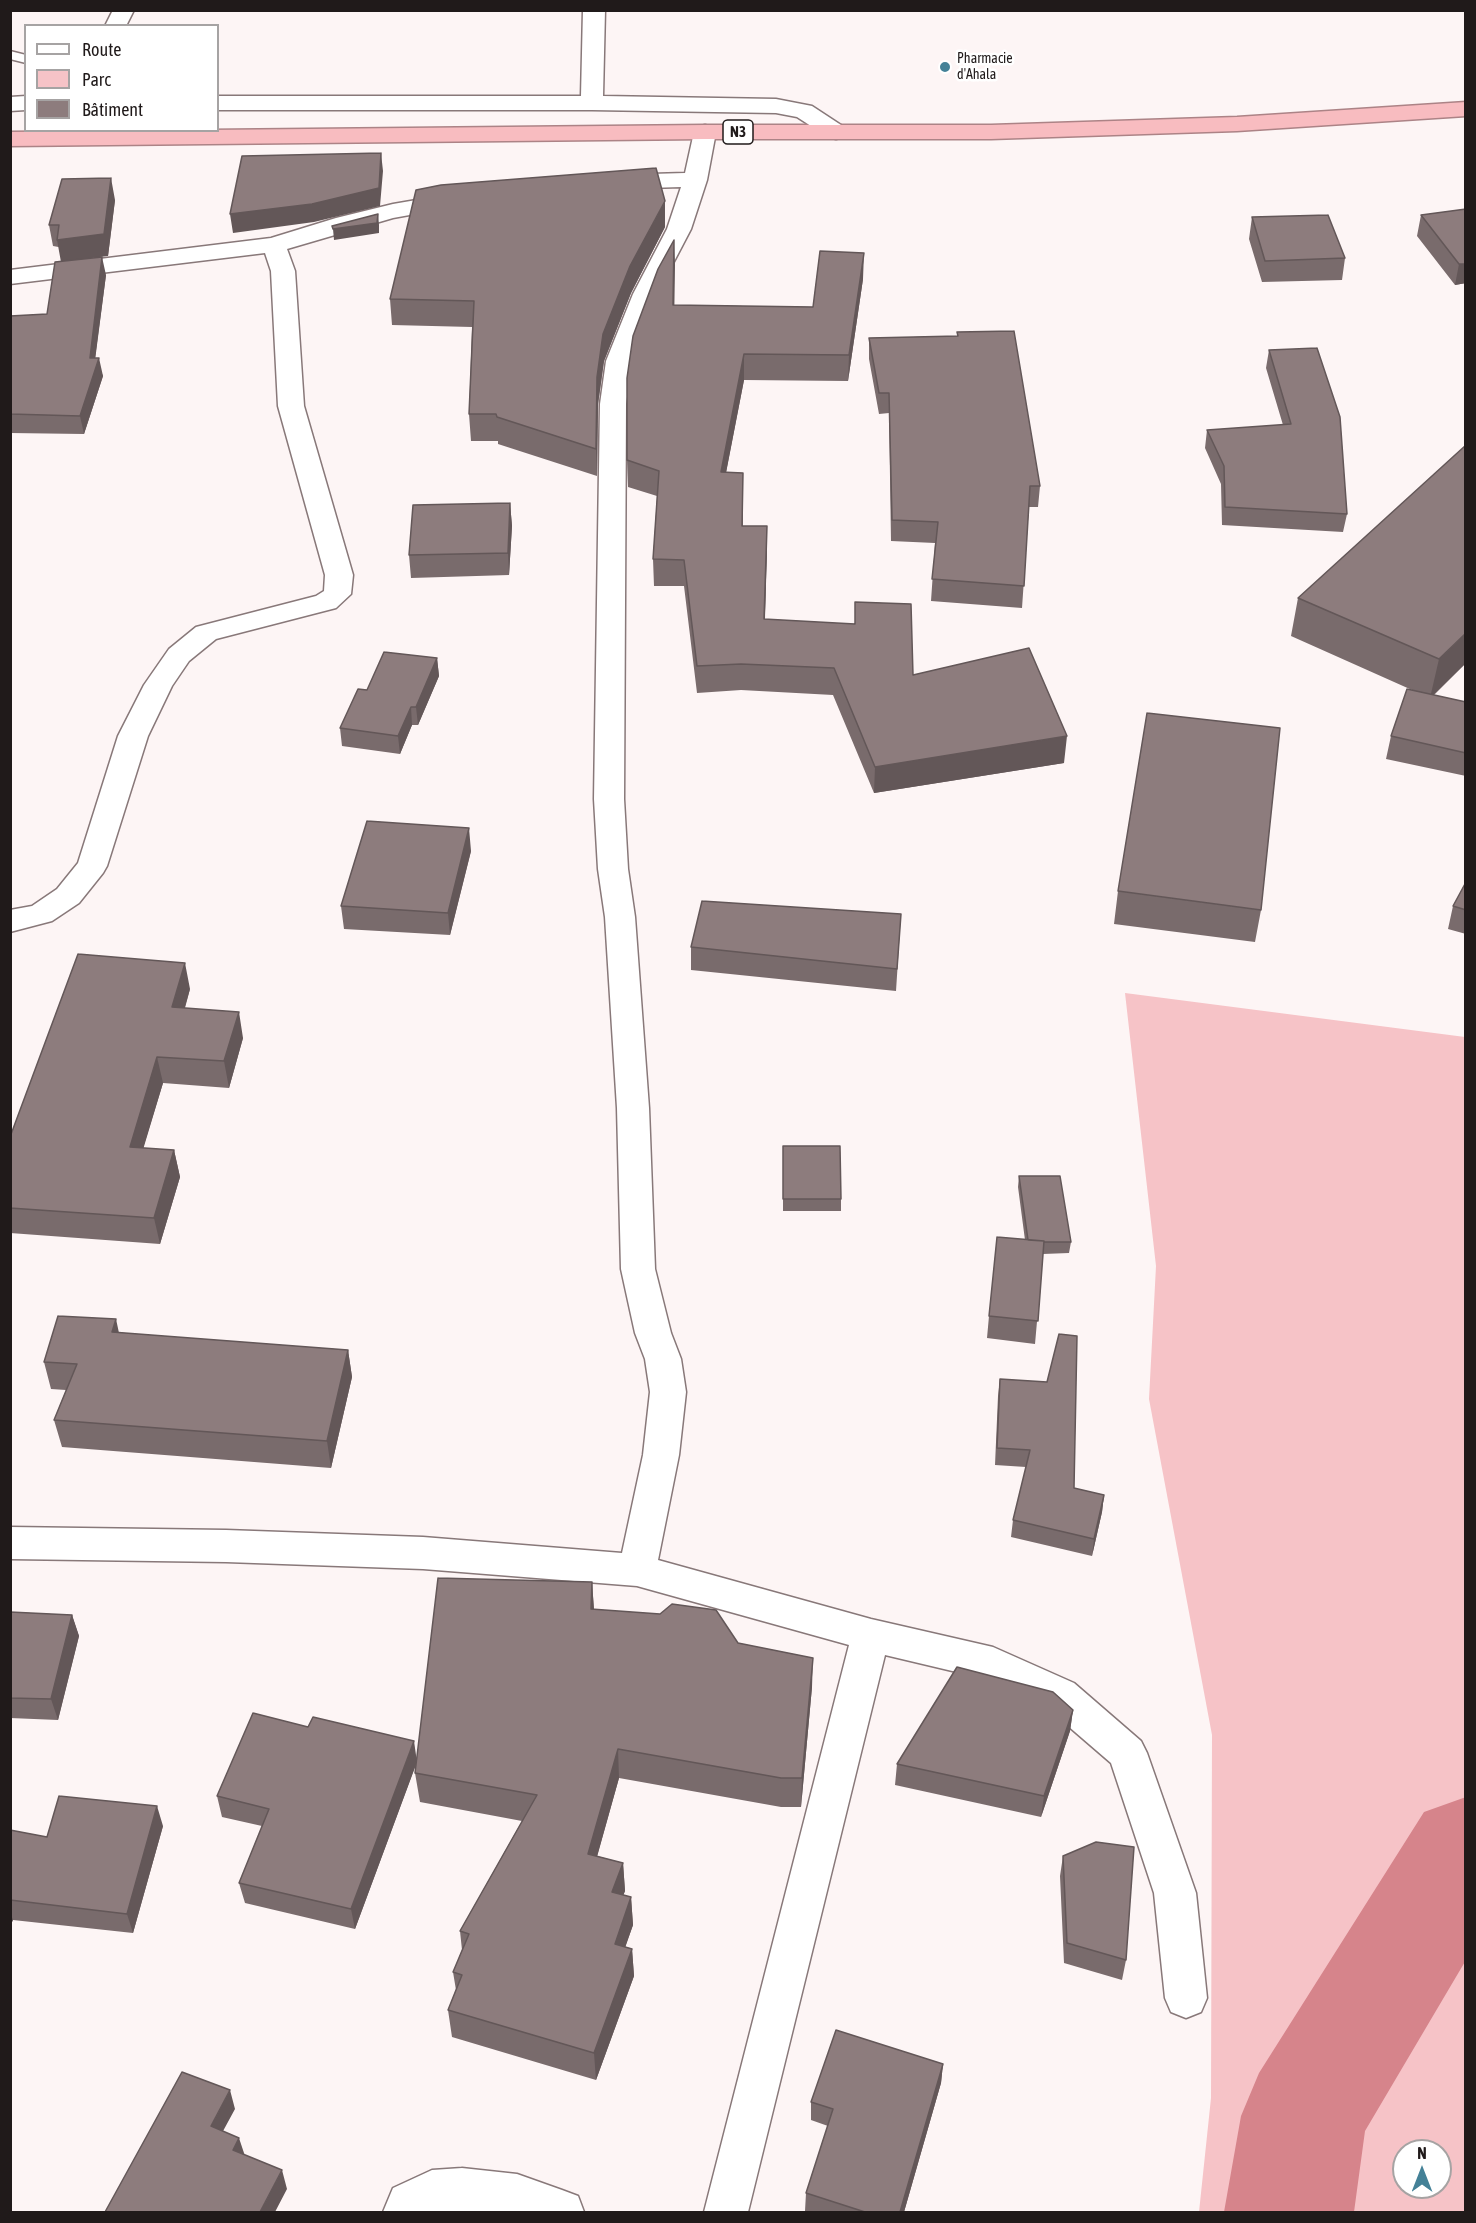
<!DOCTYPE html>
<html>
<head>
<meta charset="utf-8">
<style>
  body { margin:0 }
  #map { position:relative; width:1476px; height:2223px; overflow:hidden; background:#fdf5f5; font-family:"Asap Condensed",sans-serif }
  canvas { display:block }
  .frame { position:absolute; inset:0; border:12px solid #201a1a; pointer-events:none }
  .legend { position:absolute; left:24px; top:24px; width:195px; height:108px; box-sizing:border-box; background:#fff; border:2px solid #a6a3a3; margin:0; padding:8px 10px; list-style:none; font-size:18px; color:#201a1a }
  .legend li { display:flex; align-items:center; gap:12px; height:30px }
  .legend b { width:30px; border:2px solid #a6a3a3 }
  .north { position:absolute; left:1392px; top:2139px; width:60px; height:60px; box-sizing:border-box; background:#fff; border:2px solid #a6a3a3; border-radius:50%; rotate:0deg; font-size:16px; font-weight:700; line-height:24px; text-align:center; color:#201a1a }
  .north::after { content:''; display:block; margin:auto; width:21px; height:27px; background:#448197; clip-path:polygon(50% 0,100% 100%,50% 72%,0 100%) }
</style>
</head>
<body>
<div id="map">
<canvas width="1476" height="2223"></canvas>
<div class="frame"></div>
<ul class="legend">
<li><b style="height:8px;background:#fff"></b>Route</li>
<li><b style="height:16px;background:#f6c3c7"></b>Parc</li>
<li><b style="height:16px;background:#8d7c7d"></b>Bâtiment</li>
</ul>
<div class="north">N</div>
</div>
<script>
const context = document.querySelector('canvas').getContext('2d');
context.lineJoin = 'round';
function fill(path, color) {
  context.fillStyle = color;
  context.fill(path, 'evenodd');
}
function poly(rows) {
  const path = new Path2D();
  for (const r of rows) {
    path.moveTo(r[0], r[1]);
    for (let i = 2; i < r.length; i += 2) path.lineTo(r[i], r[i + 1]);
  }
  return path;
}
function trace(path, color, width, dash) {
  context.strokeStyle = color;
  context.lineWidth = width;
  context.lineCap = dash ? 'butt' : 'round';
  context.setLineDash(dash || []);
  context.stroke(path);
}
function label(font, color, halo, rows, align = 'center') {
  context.font = font + ' "Asap Condensed",sans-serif';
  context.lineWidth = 5;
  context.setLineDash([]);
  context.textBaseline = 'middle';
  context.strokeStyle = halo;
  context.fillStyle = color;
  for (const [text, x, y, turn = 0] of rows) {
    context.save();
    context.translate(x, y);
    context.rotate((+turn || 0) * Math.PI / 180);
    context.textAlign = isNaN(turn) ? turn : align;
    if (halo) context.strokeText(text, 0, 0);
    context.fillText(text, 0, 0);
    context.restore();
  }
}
const green = poly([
  [1125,993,1465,1037,1465,2212,1199,2212,1211,2098,1212,1735,1149,1399,1156,1266],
  [1404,2151,1440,2151,1440,2187,1404,2187]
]);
const river = poly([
  [1466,1797,1466,1960,1365,2131,1354,2212,1224,2212,1241,2116,1259,2073,1424,1812,1466,1797]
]);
const lane = poly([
  [10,51,26,55,26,63,10,59,10,51]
]);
const street = poly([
  [113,10,134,10,126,26,105,26,113,10],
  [583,10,605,10,603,96,776,99,812,106,844,127,847,132,844,137,836,139,828,137,797,117,776,113,592,110,218,110,218,96,581,96,583,10],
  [26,96,26,110,10,111,10,97,26,96],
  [705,125,713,127,716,132,707,180,691,229,657,294,632,361,626,404,624,799,628,869,635,917,649,1108,655,1269,671,1333,681,1359,686,1392,679,1455,658,1560,871,1619,993,1647,1074,1683,1141,1741,1147,1753,1196,1893,1207,1998,1201,2012,1186,2018,1171,2012,1165,1998,1154,1893,1111,1763,1046,1707,986,1679,885,1655,748,2212,704,2212,849,1645,637,1586,423,1569,226,1562,10,1559,10,1527,226,1530,423,1537,622,1553,643,1455,650,1392,645,1359,635,1333,621,1269,617,1108,605,917,598,869,594,799,600,404,606,361,633,294,667,229,681,187,616,189,608,187,604,182,608,177,616,175,685,173,694,132,697,127,705,125],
  [457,193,465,195,469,200,465,205,393,218,287,249,295,271,304,406,353,575,351,594,336,608,216,639,189,661,172,686,148,736,107,866,103,873,79,903,52,921,10,932,10,910,32,906,57,889,78,863,118,736,144,685,169,649,196,627,316,596,324,591,325,575,278,406,271,271,265,253,10,284,10,270,271,238,336,218,393,204,457,193],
  [462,2168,517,2174,562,2190,578,2196,584,2212,383,2212,393,2188,432,2170,462,2168]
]);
const highway = poly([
  [1466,102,1466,116,1237,131,991,139,705,139,10,146,10,132,705,125,991,125,1237,117,1466,102]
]);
const wall = poly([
  [115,200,108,256,53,246,49,225],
  [1466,209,1466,283,1455,285,1417,236,1421,215],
  [1252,217,1345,258,1342,280,1262,282,1249,239],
  [665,227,631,293,604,361,598,404,597,476,498,444,498,441,471,441,469,414,472,327,392,325,390,299],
  [674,240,674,305,813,307,863,279,848,381,744,380,726,472,743,473,743,526,767,526,765,619,913,675,1064,763,874,793,833,695,741,690,697,693,684,586,654,586,653,559,657,496,628,487,627,460],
  [106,275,95,358,103,376,84,434,10,433,10,316,47,314],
  [957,332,1040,486,1038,507,1029,507,1022,608,931,601,935,543,891,541,889,413,879,414,869,359,869,338,957,336],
  [1269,350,1347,514,1343,532,1222,525,1221,484,1205,448,1207,430,1283,425,1266,368],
  [510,503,512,526,509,575,411,578,409,555],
  [1298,598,1466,663,1434,695,1466,702,1466,776,1386,759,1391,736,1412,690,1291,636],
  [437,658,439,676,418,725,412,725,400,754,342,746,340,728,367,690],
  [471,851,450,935,344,929,341,906],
  [1466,882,1466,934,1448,929,1453,906],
  [1118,891,1261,910,1255,942,1114,924],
  [901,914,896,991,691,970,691,947],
  [190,989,185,1008,243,1038,229,1088,163,1083,143,1148,174,1150,180,1177,160,1244,10,1233,10,1137],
  [783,1146,841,1199,841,1211,783,1211],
  [1019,1176,1071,1242,1069,1253,1043,1254,1035,1344,987,1338,989,1316,1025,1240,1018,1187],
  [119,1333,348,1350,352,1377,331,1468,62,1447,54,1420,66,1390,51,1389,44,1362],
  [1000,1379,1074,1488,1104,1495,1102,1512,1092,1556,1011,1537,1013,1520,1026,1467,995,1465,998,1396],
  [592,1582,594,1609,738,1643,812,1687,801,1807,781,1807,619,1778,597,1856,623,1863,625,1891,623,1895,631,1897,633,1925,625,1947,632,1949,634,1976,596,2080,452,2037,448,2010,456,1990,453,1972,462,1950,460,1931,522,1821,420,1802,415,1773,416,1764,355,1929,245,1903,239,1883,262,1826,222,1817,217,1796,417,1760],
  [10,1612,72,1615,79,1636,58,1720,10,1718],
  [1073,1710,1070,1731,1041,1817,895,1785,897,1764],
  [163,1826,133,1933,13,1920,10,1926,10,1830,47,1837],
  [1063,1856,1126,1960,1122,1980,1064,1963,1060,1876],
  [943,2064,941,2083,904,2212,809,2212,805,2211,806,2193,828,2126,811,2120,811,2102]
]);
const shadedWall = poly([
  [381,153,383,171,380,206,314,222,233,233,230,214],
  [111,178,115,200,108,256,61,262,57,240],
  [665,201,665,227,631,293,604,361,598,404,597,476,596,449,597,377,603,334,630,266],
  [378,214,379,225,379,233,334,240,333,229],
  [674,240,675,265,674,331,673,305],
  [864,253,863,279,848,381,849,355],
  [102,257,106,275,93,376,90,358],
  [1459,264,1466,264,1466,283,1455,285],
  [744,354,744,380,721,499,721,472],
  [99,358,103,376,84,434,80,416],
  [510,503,512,526,509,575,508,553],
  [767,526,767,553,764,645,764,619],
  [1466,633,1466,663,1430,698,1439,659],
  [437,658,439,676,418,725,416,707],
  [411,707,412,725,400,754,398,736],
  [1067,736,1064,763,874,793,875,767],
  [469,828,471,851,450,935,448,913],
  [185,963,190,989,177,1034,172,1007],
  [239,1012,243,1038,229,1088,224,1061],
  [157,1057,163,1083,136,1173,130,1147],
  [174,1150,180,1177,160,1244,154,1218],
  [116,1319,122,1347,112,1332],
  [348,1350,352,1377,331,1468,327,1441],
  [1104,1495,1102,1512,1092,1556,1094,1539],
  [592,1582,594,1611,591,1609],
  [72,1615,79,1636,58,1720,51,1699],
  [813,1658,812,1687,801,1807,802,1778],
  [1073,1710,1070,1731,1041,1817,1044,1796],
  [414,1741,417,1762,355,1929,351,1909],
  [618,1749,619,1778,590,1882,588,1854],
  [157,1806,163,1826,133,1933,127,1914],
  [623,1863,625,1891,614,1920,612,1892],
  [631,1897,633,1925,617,1971,615,1944],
  [10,1912,13,1920,10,1926],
  [632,1949,634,1976,596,2080,594,2053],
  [943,2064,941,2083,904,2212,900,2212],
  [230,2090,235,2109,216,2144,211,2126],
  [239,2138,245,2156,233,2150],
  [282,2170,287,2189,275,2212,260,2212]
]);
const building = poly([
  [381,153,379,188,312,204,230,214,242,156,381,153],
  [656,168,665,201,630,266,603,334,597,377,596,449,497,417,496,414,469,414,474,301,390,299,416,190,441,185,656,168],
  [111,178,104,234,57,240,59,225,49,225,62,179,111,178],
  [1466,209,1466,264,1459,264,1421,215,1466,209],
  [378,214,377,223,333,229,332,226,378,214],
  [1328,215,1345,258,1265,261,1252,217,1328,215],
  [674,240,673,305,813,307,820,251,864,253,849,355,744,354,721,472,743,473,742,526,767,526,764,619,855,624,855,602,911,604,913,675,1029,648,1067,736,875,767,834,668,741,664,697,666,684,560,653,559,659,471,627,460,627,378,633,336,658,269,674,240],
  [102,257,90,358,99,358,80,416,10,414,10,316,47,314,55,262,102,257],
  [1014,331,1040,486,1030,486,1024,586,932,579,938,522,892,520,889,393,879,393,869,338,958,336,957,332,1014,331],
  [1317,348,1340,417,1347,514,1225,507,1224,466,1207,430,1291,424,1269,350,1317,348],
  [1466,445,1466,633,1439,659,1298,598,1466,445],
  [510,503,508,553,409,555,413,505,510,503],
  [384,652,437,658,416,707,411,707,398,736,340,728,358,689,367,690,384,652],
  [1407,689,1466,702,1466,753,1391,736,1407,689],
  [1147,713,1280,728,1261,910,1118,891,1147,713],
  [367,821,469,828,448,913,341,906,367,821],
  [1466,882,1466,910,1453,906,1466,882],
  [702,901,901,914,897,969,691,947,702,901],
  [78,954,185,963,172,1007,239,1012,224,1061,157,1057,130,1147,174,1150,154,1218,10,1208,10,1137,78,954],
  [783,1146,840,1146,841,1199,783,1199,783,1146],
  [1019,1176,1060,1176,1071,1242,1044,1242,1044,1241,1028,1240,1019,1176],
  [997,1237,1044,1241,1038,1321,989,1316,997,1237],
  [58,1316,116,1319,112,1332,348,1350,327,1441,54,1420,77,1364,44,1362,58,1316],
  [1059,1334,1077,1336,1074,1488,1104,1495,1094,1539,1013,1520,1030,1450,997,1448,1000,1379,1047,1382,1059,1334],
  [438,1578,592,1582,591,1609,660,1614,672,1604,716,1610,738,1643,813,1658,802,1778,781,1778,618,1749,588,1854,623,1863,612,1892,631,1897,615,1944,632,1949,594,2053,448,2010,462,1975,453,1972,469,1934,460,1931,537,1795,415,1773,438,1578],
  [10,1612,72,1615,51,1699,10,1698,10,1612],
  [957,1667,1053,1692,1073,1710,1044,1796,897,1764,957,1667],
  [253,1713,308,1727,313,1717,414,1741,351,1909,239,1883,269,1809,217,1796,253,1713],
  [59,1796,157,1806,127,1914,10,1900,10,1830,47,1837,59,1796],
  [1096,1842,1134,1847,1126,1960,1067,1943,1063,1856,1096,1842],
  [836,2030,943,2064,900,2212,865,2212,806,2193,833,2109,811,2102,836,2030],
  [182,2072,230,2090,211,2126,239,2138,233,2150,282,2170,260,2212,105,2212,182,2072]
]);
const markers = [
  [945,67,6,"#448197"]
];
const farPoinames = [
  ["Pharmacie",957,59],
  ["d'Ahala",957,75]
];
const shields = [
  [738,132,30]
];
const shieldNames = [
  ["N3",738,132]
];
fill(green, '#f6c3c7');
fill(river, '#d6848b');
trace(lane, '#887879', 3);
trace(street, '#887879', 3);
trace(highway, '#ac8386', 3);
fill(lane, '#fff');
fill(street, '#fff');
fill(highway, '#f8bcc0');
fill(wall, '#796b6c');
fill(shadedWall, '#635758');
fill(building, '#8d7c7d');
trace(building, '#635758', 1.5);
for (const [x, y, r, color] of markers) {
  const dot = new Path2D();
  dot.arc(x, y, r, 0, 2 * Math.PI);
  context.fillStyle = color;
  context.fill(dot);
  trace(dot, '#fff', 2);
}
label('14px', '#201a1a', '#fff', farPoinames, 'left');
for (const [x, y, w] of shields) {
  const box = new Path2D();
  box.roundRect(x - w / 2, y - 12, w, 24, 4.5);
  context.fillStyle = '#fff';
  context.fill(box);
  trace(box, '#201a1a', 1.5);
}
label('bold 15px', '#201a1a', null, shieldNames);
</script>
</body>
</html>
